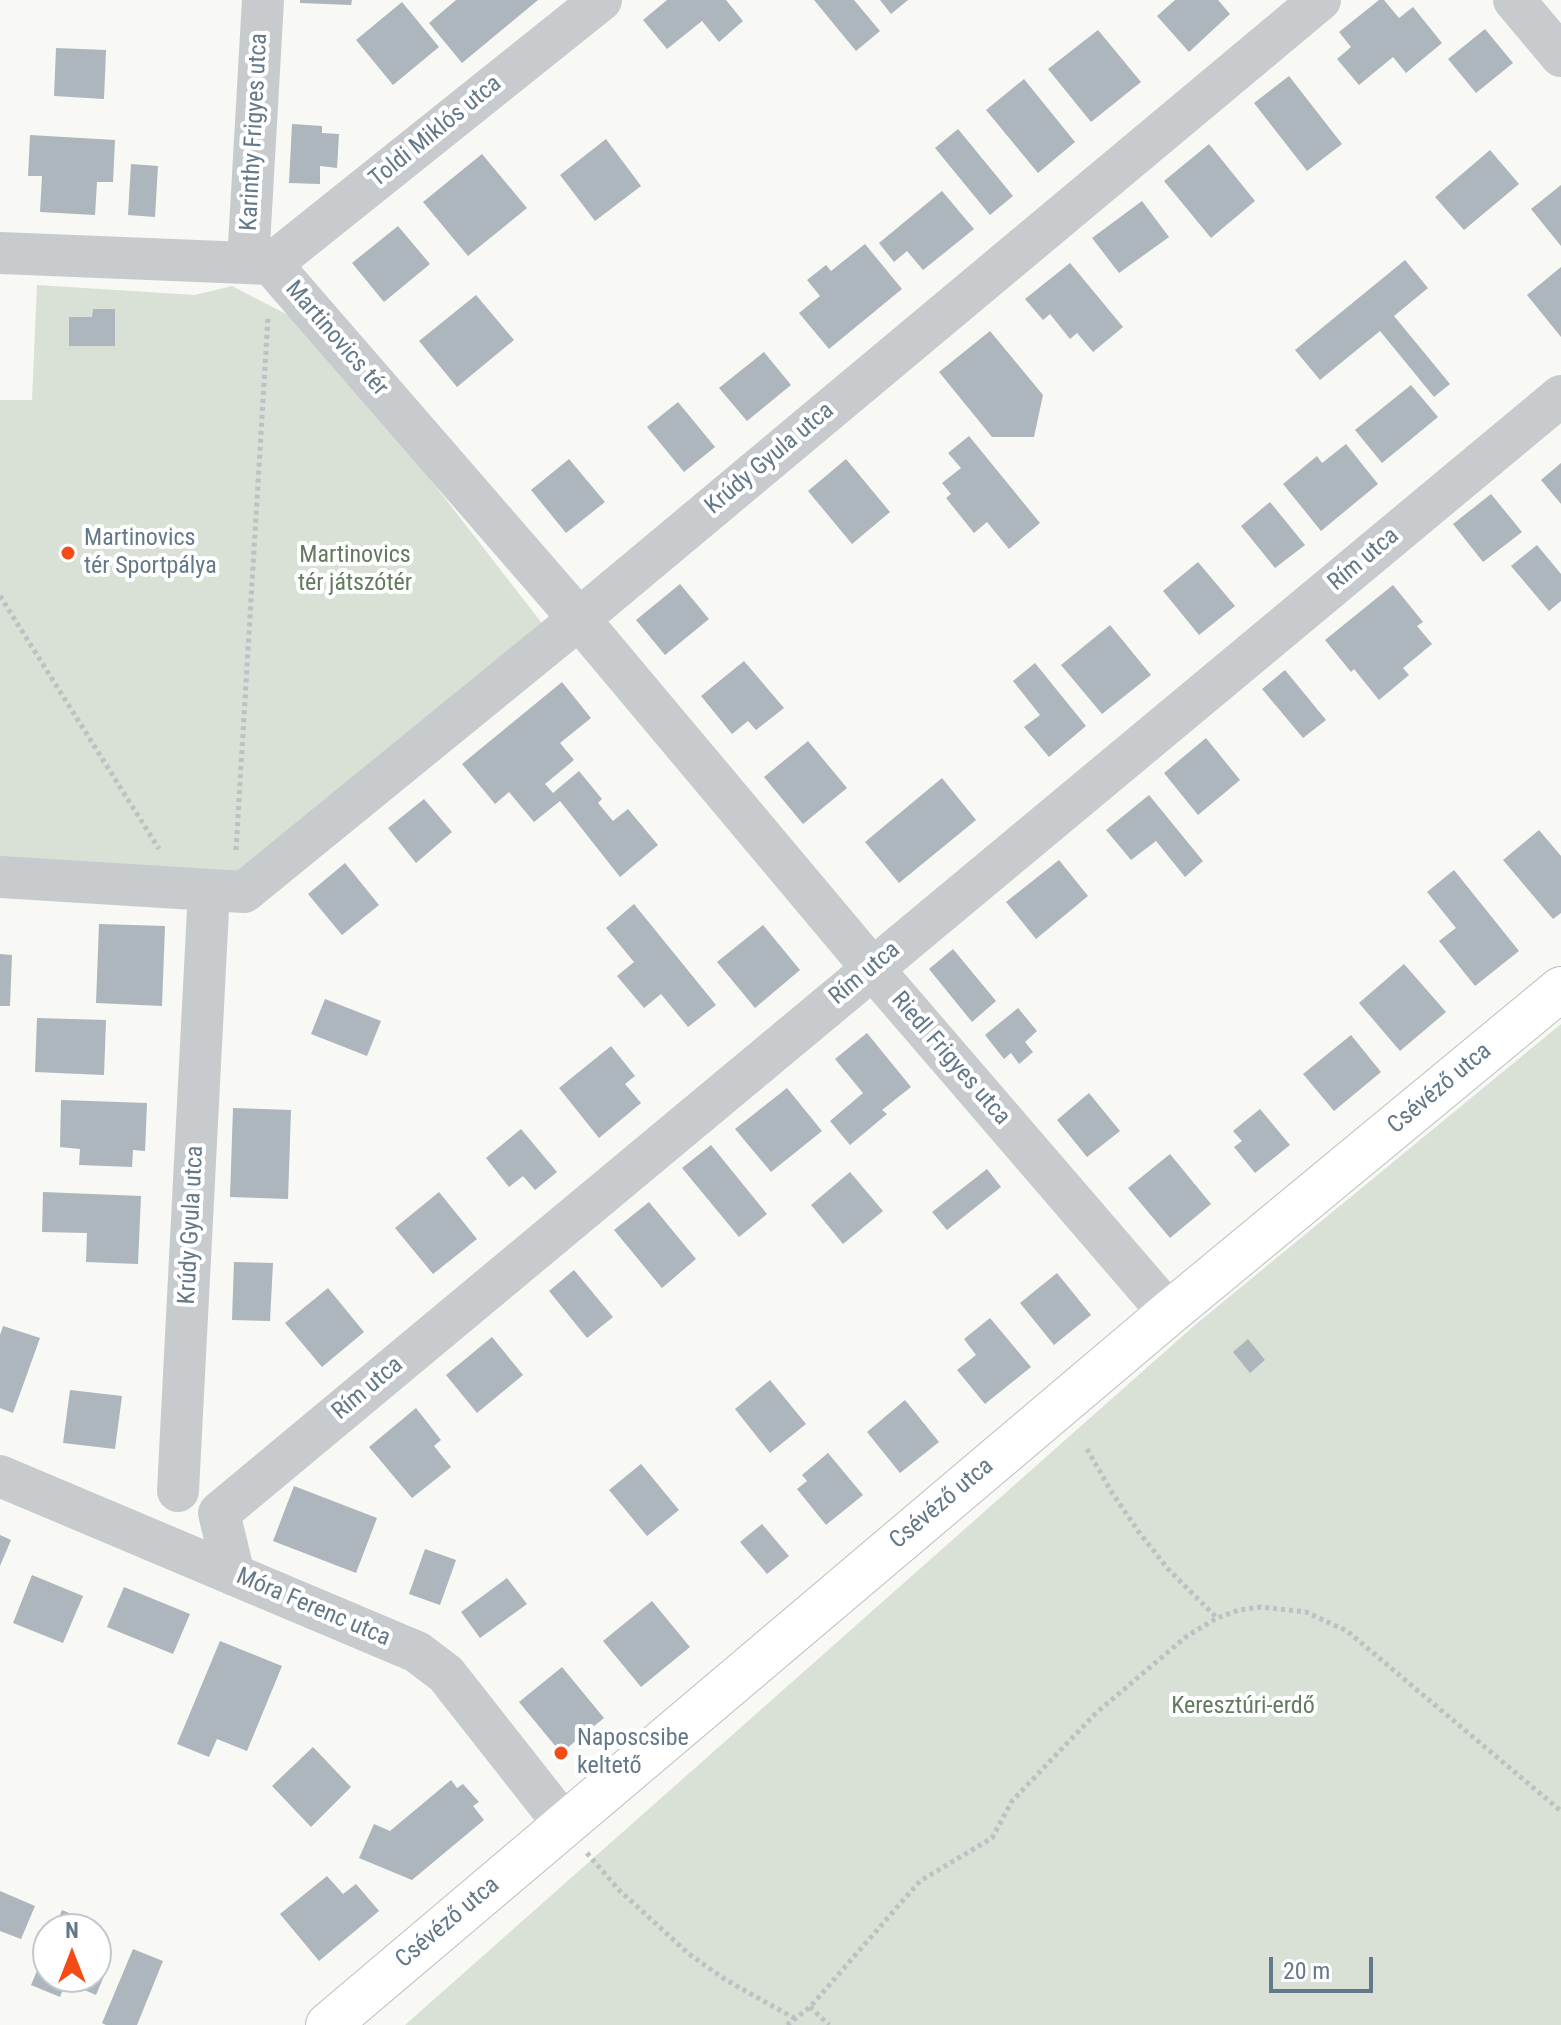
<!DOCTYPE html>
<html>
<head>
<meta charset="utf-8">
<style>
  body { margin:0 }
  #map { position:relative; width:1561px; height:2025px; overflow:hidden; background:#f8f8f4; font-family:"Roboto Condensed",sans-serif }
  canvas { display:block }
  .north { position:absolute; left:32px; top:1913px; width:80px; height:80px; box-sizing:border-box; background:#fff; border:2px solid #c1c9cf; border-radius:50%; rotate:0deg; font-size:22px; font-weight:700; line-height:32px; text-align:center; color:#637888 }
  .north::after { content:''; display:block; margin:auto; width:28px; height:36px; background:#f54b16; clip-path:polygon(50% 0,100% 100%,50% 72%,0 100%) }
  .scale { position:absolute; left:1269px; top:1957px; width:104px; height:36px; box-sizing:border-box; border:4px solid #637888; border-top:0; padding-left:10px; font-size:24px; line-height:28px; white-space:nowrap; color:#637888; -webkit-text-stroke:6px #fff; paint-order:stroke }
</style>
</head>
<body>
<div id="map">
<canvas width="1561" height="2025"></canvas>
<div class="north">N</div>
<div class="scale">20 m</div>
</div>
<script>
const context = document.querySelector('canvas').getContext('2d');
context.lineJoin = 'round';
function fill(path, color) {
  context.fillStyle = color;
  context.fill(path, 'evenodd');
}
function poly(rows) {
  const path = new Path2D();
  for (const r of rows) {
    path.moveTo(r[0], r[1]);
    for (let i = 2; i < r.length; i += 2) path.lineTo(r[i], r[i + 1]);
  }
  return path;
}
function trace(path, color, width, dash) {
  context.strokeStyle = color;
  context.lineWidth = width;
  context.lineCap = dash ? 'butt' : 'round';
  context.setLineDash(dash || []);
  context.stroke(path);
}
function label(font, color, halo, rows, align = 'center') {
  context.font = font + ' "Roboto Condensed",sans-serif';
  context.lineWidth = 8;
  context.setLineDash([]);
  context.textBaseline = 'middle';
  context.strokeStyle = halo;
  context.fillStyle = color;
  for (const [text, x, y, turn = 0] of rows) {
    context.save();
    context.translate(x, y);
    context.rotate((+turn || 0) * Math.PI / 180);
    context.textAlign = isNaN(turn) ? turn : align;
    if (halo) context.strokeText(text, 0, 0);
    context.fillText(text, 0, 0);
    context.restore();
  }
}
const green = poly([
  [37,285,195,295,232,286,313,328,544,626,245,877,0,859,0,400,32,400],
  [1561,1024,1561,2025,405,2025,1195,1325]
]);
const building = poly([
  [300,0,352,0,351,5,300,3],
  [456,0,538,0,462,63,429,23],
  [667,0,726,0,743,21,719,42,702,21,667,49,643,20],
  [814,0,854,0,880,31,856,51],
  [880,0,908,0,891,14],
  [1175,0,1218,0,1230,14,1189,52,1157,16],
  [1379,0,1384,0,1399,18,1413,7,1442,43,1406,73,1393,57,1359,85,1337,59,1351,47,1339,32],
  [402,2,439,47,393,85,356,40],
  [1485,29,1513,63,1476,93,1448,59],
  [1098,30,1141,82,1091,122,1048,69],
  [56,48,106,50,104,99,54,96],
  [1289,76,1342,144,1307,171,1254,103],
  [1024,79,1075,142,1038,173,986,110],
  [292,124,322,126,322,133,339,134,337,168,320,166,320,184,289,183],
  [958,129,1013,196,990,215,935,148],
  [30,135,115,140,113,182,97,182,95,215,40,212,42,176,28,176],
  [606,139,641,186,595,221,560,175],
  [1209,144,1255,201,1211,238,1164,181],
  [1490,150,1519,184,1464,230,1435,197],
  [482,154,527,208,468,256,423,202],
  [131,164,158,166,155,217,128,215],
  [1561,185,1561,246,1531,209],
  [942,191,974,229,923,270,907,251,894,262,879,243],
  [1142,201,1169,237,1119,273,1092,238],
  [398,226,430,264,384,302,352,263],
  [865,244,902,289,829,349,799,313,820,296,807,280,826,265,831,271],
  [1405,260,1428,288,1394,316,1450,384,1434,397,1380,331,1320,380,1295,350],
  [1070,263,1123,327,1093,352,1077,333,1070,339,1050,314,1043,320,1025,299],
  [1561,267,1561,337,1527,295],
  [476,295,514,340,457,387,419,341],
  [93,309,115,309,115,346,69,346,69,317,92,317],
  [990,331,1043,395,1034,437,992,437,939,372],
  [764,352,791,385,747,421,719,388],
  [1411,385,1438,417,1382,463,1355,430],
  [678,402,715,447,684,472,647,427],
  [969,436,1040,523,1009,549,987,522,974,533,946,498,951,494,942,483,961,468,948,453],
  [1346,444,1378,484,1321,531,1283,484,1317,456,1322,463],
  [569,459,605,502,566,533,531,490],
  [846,459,890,512,852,544,808,491],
  [1561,463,1561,504,1541,480],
  [1491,494,1522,532,1483,562,1453,524],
  [1270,502,1305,545,1275,568,1241,526],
  [1537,545,1561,574,1561,601,1549,611,1511,566],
  [1198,562,1235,606,1199,635,1163,591],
  [680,584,709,619,665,655,636,620],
  [1393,585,1423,622,1417,626,1432,644,1403,668,1409,675,1379,700,1354,669,1351,672,1325,640],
  [1110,625,1151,675,1102,714,1061,665],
  [744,661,784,708,756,730,748,721,732,734,701,696],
  [1035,663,1086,726,1049,757,1024,727,1040,715,1013,681],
  [1285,670,1326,720,1303,738,1262,689],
  [562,682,591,718,560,743,574,760,545,784,553,793,579,771,602,799,598,803,613,821,628,809,658,845,620,877,560,801,534,822,509,792,495,804,462,764],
  [1206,738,1240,780,1198,815,1164,773],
  [808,741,847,788,803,824,764,777],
  [942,778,976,820,899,883,865,842],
  [1149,795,1203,861,1185,877,1156,841,1131,860,1106,830],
  [424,799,452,832,416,863,388,828],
  [1539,830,1561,856,1561,913,1553,919,1503,860],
  [1059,860,1088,896,1036,939,1006,902],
  [345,863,379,905,342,935,308,894],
  [1454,870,1519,951,1475,986,1439,941,1456,928,1427,892],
  [634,904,716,1005,688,1027,661,994,644,1008,617,976,634,962,606,928],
  [99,924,165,926,162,1006,96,1003],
  [763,925,800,970,755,1008,717,962],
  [953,949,996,1001,972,1022,929,969],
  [0,954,12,955,10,1006,0,1006],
  [1404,964,1446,1012,1400,1051,1359,1003],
  [325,999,381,1021,367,1056,311,1034],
  [1018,1008,1037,1031,1025,1042,1033,1052,1019,1064,1011,1053,1004,1059,985,1035],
  [37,1018,106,1020,104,1075,35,1072],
  [867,1033,911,1087,882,1110,887,1114,850,1145,830,1121,863,1093,835,1059],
  [1351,1035,1381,1072,1334,1111,1303,1074],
  [611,1046,635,1076,625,1084,641,1103,599,1138,559,1088],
  [787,1088,822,1131,771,1172,735,1129],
  [1089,1093,1120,1131,1087,1157,1057,1120],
  [61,1100,147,1103,145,1151,133,1150,132,1167,79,1165,80,1149,60,1147],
  [233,1108,291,1110,288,1199,230,1197],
  [1260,1109,1290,1145,1255,1173,1234,1147,1242,1141,1233,1131],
  [521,1129,557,1172,535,1190,523,1176,509,1187,486,1158],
  [711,1145,767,1214,739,1237,682,1168],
  [1170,1154,1211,1204,1170,1238,1128,1188],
  [987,1169,1001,1187,947,1230,932,1212],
  [850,1172,883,1211,843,1244,811,1205],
  [43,1192,141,1196,138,1264,86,1262,87,1233,42,1232],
  [439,1192,477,1239,433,1274,395,1228],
  [649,1202,696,1259,662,1288,614,1230],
  [234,1262,273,1263,270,1321,232,1320],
  [574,1270,613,1317,587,1338,549,1291],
  [1057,1273,1091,1315,1054,1345,1020,1303],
  [328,1288,364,1332,322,1367,285,1323],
  [990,1318,1031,1367,985,1404,957,1370,976,1355,964,1339],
  [3,1326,40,1338,13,1413,0,1408,0,1335],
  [492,1337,523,1375,477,1413,446,1375],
  [1248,1339,1265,1360,1250,1373,1233,1352],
  [770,1380,806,1424,770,1453,735,1409],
  [70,1390,122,1396,115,1449,63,1443],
  [905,1400,939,1442,900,1473,867,1432],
  [416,1408,441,1440,434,1446,451,1467,412,1498,369,1447],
  [828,1453,863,1495,826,1525,797,1489,807,1481,802,1475],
  [641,1464,679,1510,647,1536,609,1490],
  [294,1486,377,1518,356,1573,273,1541],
  [762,1524,789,1556,767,1574,740,1542],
  [0,1535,11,1540,0,1566],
  [425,1549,456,1560,440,1605,409,1594],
  [32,1575,83,1596,63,1643,13,1623],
  [507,1578,527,1604,480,1638,461,1612],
  [124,1587,190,1614,173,1654,107,1627],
  [652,1601,690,1647,641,1687,603,1641],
  [220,1641,282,1666,247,1751,217,1739,209,1757,177,1744],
  [562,1667,604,1718,561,1753,519,1702],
  [313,1747,351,1787,311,1827,272,1786],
  [451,1780,457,1788,463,1784,479,1802,473,1806,484,1820,412,1880,359,1858,374,1824,390,1831],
  [327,1876,343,1894,356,1884,379,1911,319,1961,280,1914],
  [0,1891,35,1906,21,1939,0,1931],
  [62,1910,102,1927,96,1941,96,1929,54,1929],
  [48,1945,48,1977,96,1977,96,1959,109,1964,96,1995,66,1982,60,1997,31,1985],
  [133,1949,163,1961,137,2025,106,2025,102,2023]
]);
const path = poly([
  [0,596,159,849],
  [236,850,268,317],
  [1087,1449,1111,1491,1138,1531,1168,1569,1217,1618],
  [587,1853,619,1890,689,1954,726,1980,794,2018],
  [810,2007,829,2025],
  [787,2025,810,2007,920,1881,992,1838,1012,1801,1096,1713,1187,1636,1217,1618,1239,1610,1261,1607,1306,1612,1347,1631,1561,1811]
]);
const minor = poly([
  [1514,0,1561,56],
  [0,253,271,264,579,619,872,968,1169,1313],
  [248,263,263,0],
  [271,264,601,0],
  [0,877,244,892,579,619,1320,0],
  [0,1476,417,1652,446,1674,564,1824],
  [178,1491,209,890],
  [234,1575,219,1513,1561,396]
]);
const major = poly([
  [328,2025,1169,1313,1561,989]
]);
const markers = [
  [68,553,8,"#f54b16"],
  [561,1753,8,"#f54b16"]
];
const streetNames = [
  ["Karinthy Frigyes utca",255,132,-87],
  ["Toldi Miklós utca",436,132,-39],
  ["Martinovics tér",336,339,49],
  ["Krúdy Gyula utca",770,459,-40],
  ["Rím utca",1364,560,-40],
  ["Rím utca",865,974,-40],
  ["Riedl Frigyes utca",950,1059,49],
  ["Csévéző utca",1440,1089,-40],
  ["Krúdy Gyula utca",192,1225,-87],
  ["Rím utca",368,1389,-40],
  ["Csévéző utca",942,1504,-40],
  ["Móra Ferenc utca",313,1608,23],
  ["Csévéző utca",448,1923,-40]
];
const poiNames = [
  ["Martinovics",84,539],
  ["tér Sportpálya",84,567],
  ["Naposcsibe",577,1739],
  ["keltető",577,1767]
];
const parkNames = [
  ["Martinovics",355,556],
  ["tér játszótér",355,584],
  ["Keresztúri-erdő",1243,1707]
];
fill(green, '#d9e0d5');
fill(building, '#acb6bc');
trace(major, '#babec2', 46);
trace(path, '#bec1c3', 5, [4, 4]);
trace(minor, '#c7cbce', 42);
trace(major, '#fff', 44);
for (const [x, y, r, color] of markers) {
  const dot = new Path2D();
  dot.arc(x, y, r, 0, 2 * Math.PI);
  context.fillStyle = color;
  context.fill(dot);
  trace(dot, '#fff', 3);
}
label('24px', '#637888', '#fff', streetNames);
label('24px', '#637888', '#fff', poiNames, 'left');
label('24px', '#647a5f', '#fff', parkNames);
</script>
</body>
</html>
